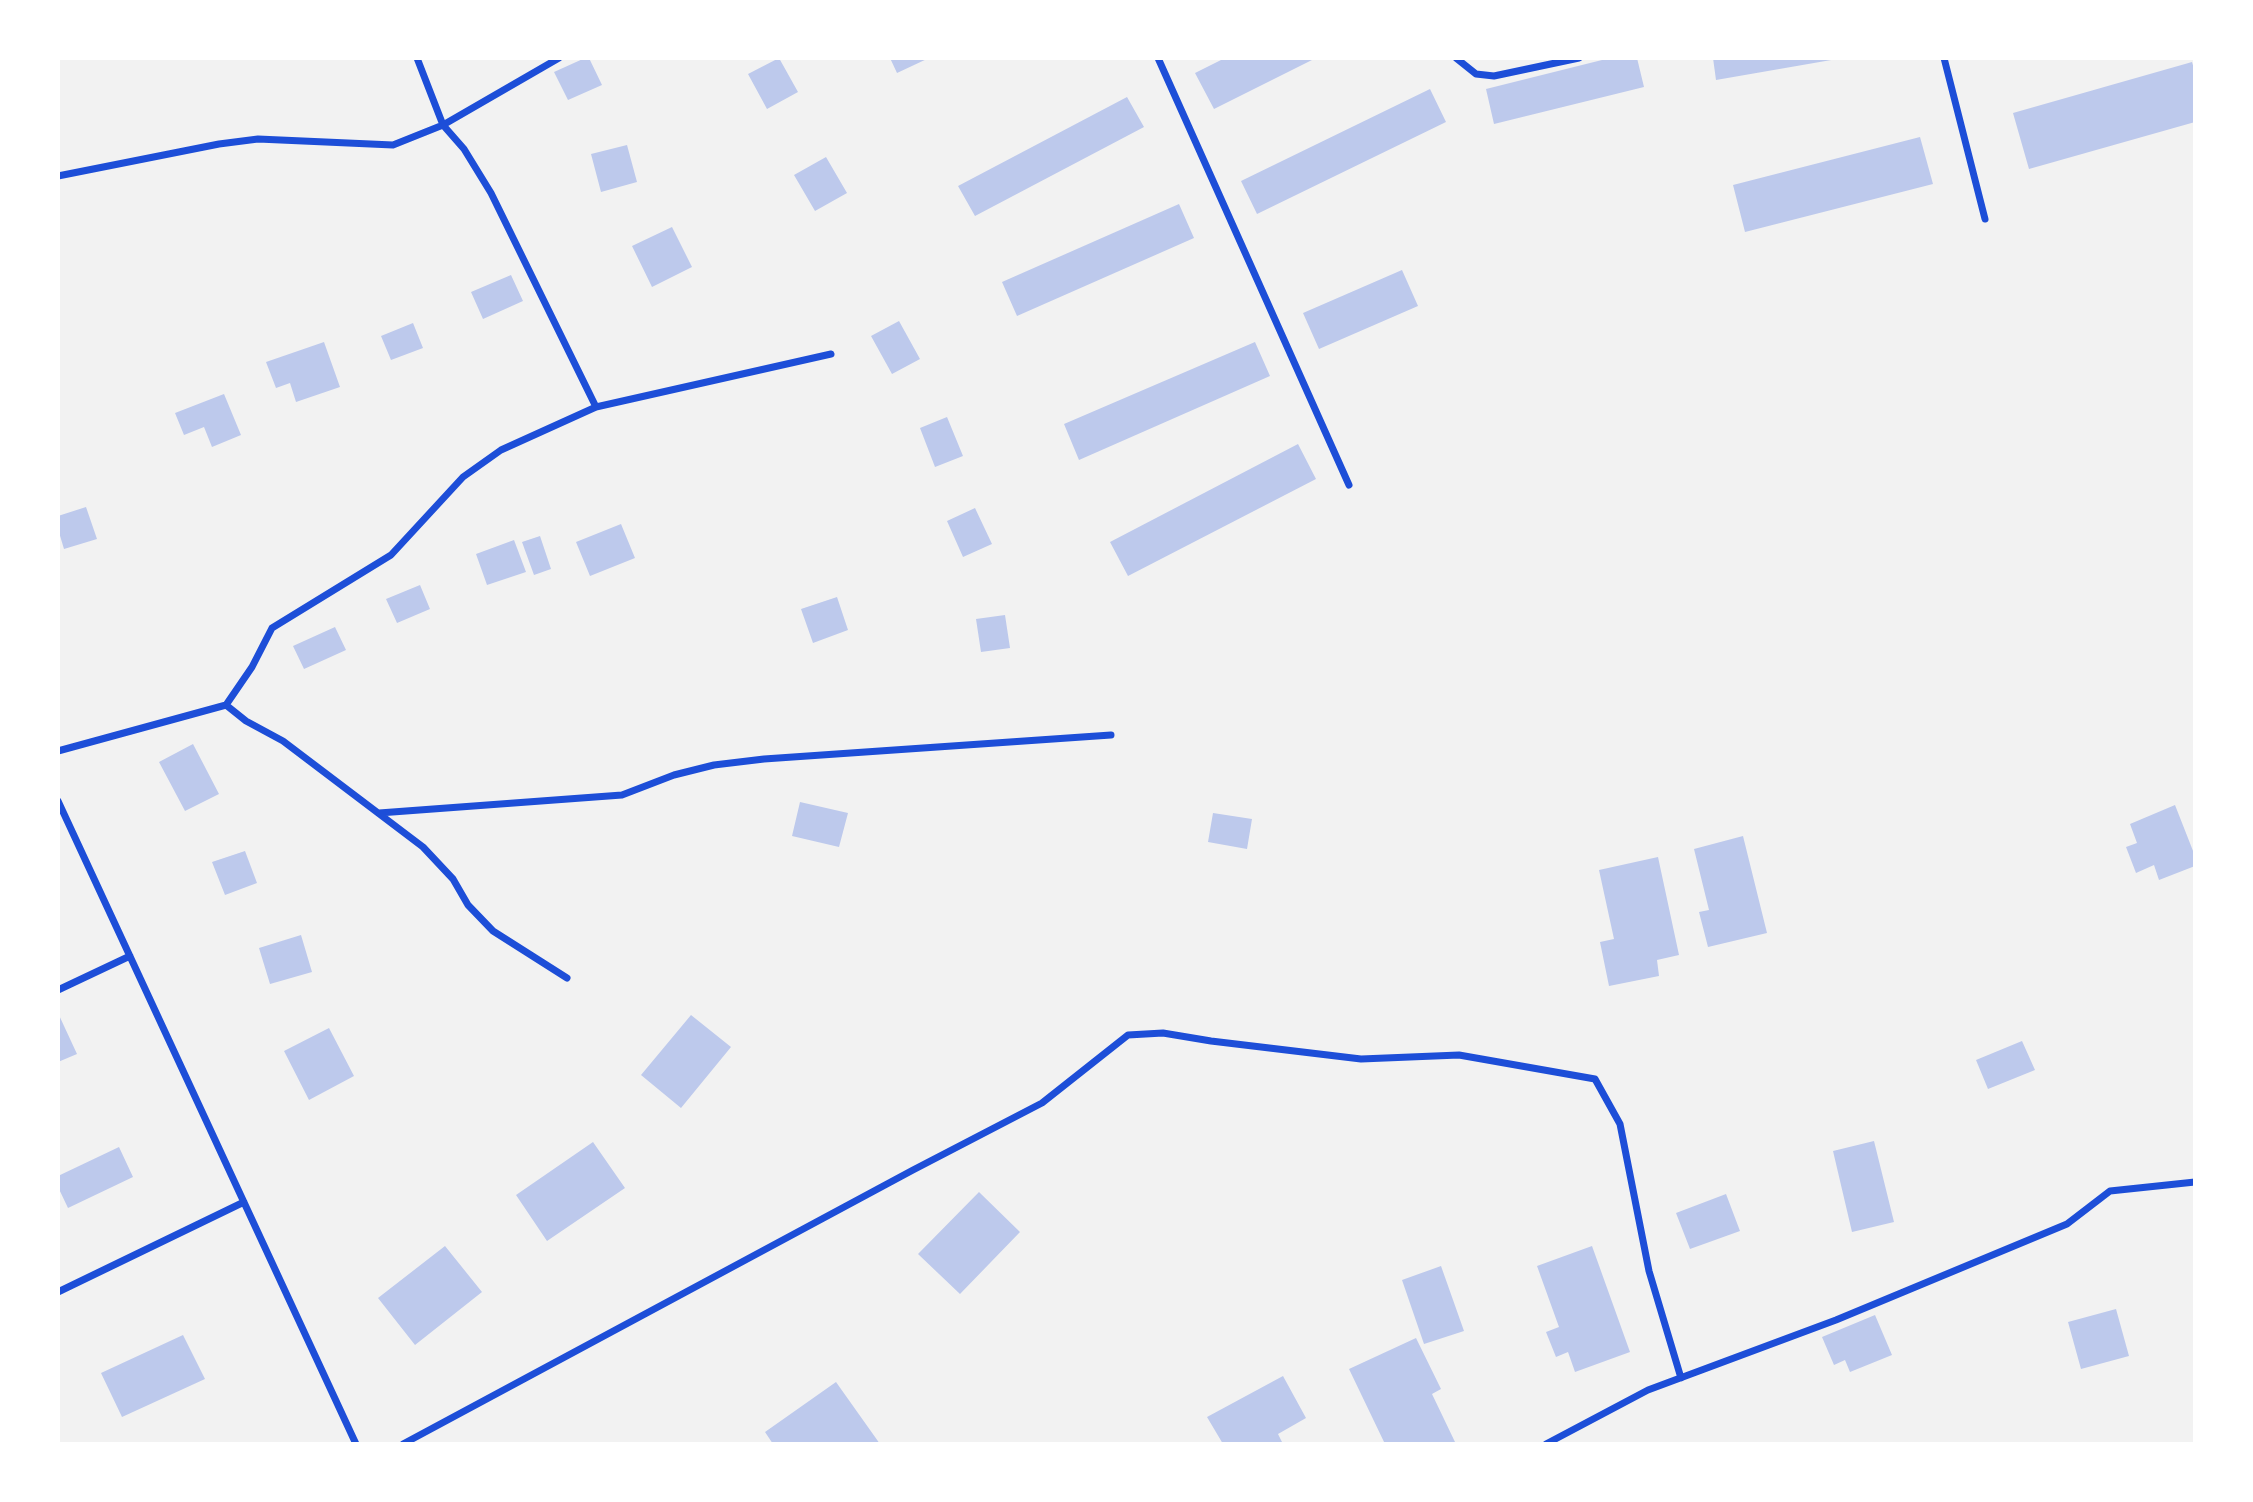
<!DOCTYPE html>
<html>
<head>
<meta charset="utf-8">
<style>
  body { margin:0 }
  #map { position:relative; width:2253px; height:1502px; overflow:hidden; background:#f2f2f2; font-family:"Alegreya Sans",sans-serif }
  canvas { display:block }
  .frame { position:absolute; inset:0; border:60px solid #fff; pointer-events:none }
</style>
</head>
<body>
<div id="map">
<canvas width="2253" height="1502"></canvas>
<div class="frame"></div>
</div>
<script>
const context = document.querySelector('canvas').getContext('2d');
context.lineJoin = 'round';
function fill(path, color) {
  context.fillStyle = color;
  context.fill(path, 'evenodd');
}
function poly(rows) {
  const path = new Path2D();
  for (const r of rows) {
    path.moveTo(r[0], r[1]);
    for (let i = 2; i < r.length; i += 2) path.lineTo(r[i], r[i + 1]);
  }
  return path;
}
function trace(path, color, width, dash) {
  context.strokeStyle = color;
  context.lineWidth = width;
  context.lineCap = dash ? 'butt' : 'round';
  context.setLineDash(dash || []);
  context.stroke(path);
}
const building = poly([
  [585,58,589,58,602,85,568,100,554,72],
  [779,58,798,92,767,109,748,74],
  [890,58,929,58,897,73],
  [1225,58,1316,58,1214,109,1195,73],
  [1610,58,1637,58,1644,87,1494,124,1486,89],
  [1713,58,1837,58,1837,59,1716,80],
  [2192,62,2195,72,2195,122,2029,169,2013,113],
  [1430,89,1446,122,1257,214,1241,181],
  [1127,97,1144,127,975,216,958,186],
  [1920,137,1933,184,1745,232,1733,185],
  [627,145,637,182,601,192,591,154],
  [826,157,847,193,815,211,794,175],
  [1179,204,1194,238,1017,316,1002,282],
  [672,227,692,267,652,287,632,246],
  [1402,270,1418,306,1319,349,1303,313],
  [511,275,523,301,483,319,471,292],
  [899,321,920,359,892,374,871,336],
  [413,323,423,348,391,360,381,336],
  [324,342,340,387,296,402,290,383,276,388,266,362],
  [1255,342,1270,376,1079,460,1064,424],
  [224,394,241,435,212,447,204,427,184,435,175,413],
  [947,417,963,456,935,467,920,428],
  [1298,444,1316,479,1128,576,1110,542],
  [86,507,97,539,64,549,58,529,58,516],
  [975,508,992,544,963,557,947,521],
  [621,524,635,558,590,576,576,542],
  [540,536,551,569,534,575,522,542],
  [514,540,526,572,487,585,476,554],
  [420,585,430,609,397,623,386,599],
  [837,597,848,630,813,643,801,609],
  [1005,615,1010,648,981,652,976,619],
  [335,627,346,650,304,669,293,646],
  [193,744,219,794,185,811,159,762],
  [800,802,848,813,839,847,792,836],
  [2175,805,2195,856,2195,866,2159,880,2154,865,2136,873,2126,847,2137,843,2130,824],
  [1213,813,1252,819,1247,849,1208,842],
  [1743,836,1767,933,1708,947,1699,912,1709,910,1694,849],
  [245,851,257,883,225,895,212,862],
  [1658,857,1679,955,1657,960,1659,976,1609,986,1600,942,1614,939,1599,870],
  [301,935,312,972,270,984,259,948],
  [58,1013,77,1054,58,1062],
  [691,1015,731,1047,681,1108,641,1075],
  [329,1028,354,1076,309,1100,284,1051],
  [2022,1041,2035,1070,1988,1089,1976,1060],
  [1874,1141,1894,1222,1852,1232,1833,1151],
  [593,1142,625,1188,547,1241,516,1195],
  [119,1147,133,1177,68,1208,58,1187,58,1176],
  [979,1192,1020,1232,960,1294,918,1254],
  [1726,1194,1740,1231,1690,1249,1676,1213],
  [445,1246,482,1292,415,1345,378,1298],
  [1592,1246,1630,1352,1575,1372,1568,1352,1556,1357,1546,1332,1559,1327,1537,1266],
  [1441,1266,1464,1331,1424,1344,1402,1280],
  [2116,1309,2129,1356,2081,1369,2068,1322],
  [1875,1315,1892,1355,1850,1372,1845,1360,1834,1365,1822,1337],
  [183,1335,205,1379,122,1417,101,1373],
  [1416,1338,1441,1389,1432,1394,1455,1442,1451,1444,1385,1444,1349,1369],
  [1283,1376,1306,1418,1278,1434,1283,1444,1223,1444,1207,1417],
  [836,1382,880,1444,773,1444,765,1432]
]);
const minor = poly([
  [417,58,443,125,464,149,491,193,596,407],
  [1158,58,1349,485],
  [1456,58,1476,74,1494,76,1579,58],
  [1944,58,1985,219],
  [58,176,219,144,258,139,393,145,443,125,559,58],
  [226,705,246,721,283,741,423,847,453,879,468,905,493,931,567,978],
  [58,751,226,705,252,667,272,628,391,555,463,477,501,450,596,407,831,354],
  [58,801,356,1444],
  [379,813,622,795,674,775,714,765,764,759,1111,735],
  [58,990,130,956],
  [58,1292,244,1202],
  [403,1444,913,1170,1042,1103,1128,1035,1163,1033,1211,1041,1361,1059,1459,1055,1595,1079,1620,1124,1649,1271,1681,1378],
  [1546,1444,1648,1390,1836,1320,2067,1224,2110,1191,2195,1182]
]);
fill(building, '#bdc9ec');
trace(minor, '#1d4ed8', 7);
</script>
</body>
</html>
